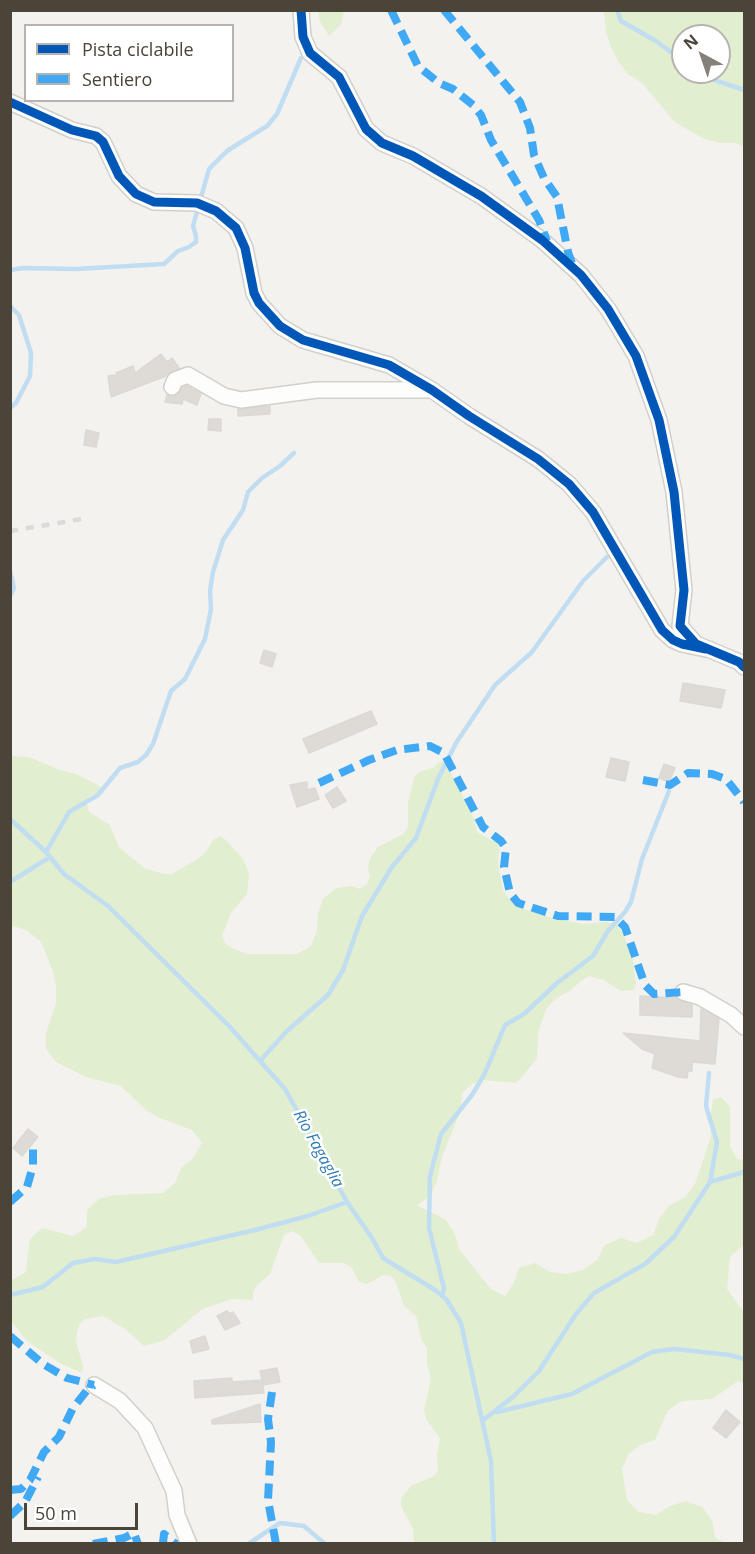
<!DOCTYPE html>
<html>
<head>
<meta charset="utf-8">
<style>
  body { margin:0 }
  #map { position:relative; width:755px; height:1554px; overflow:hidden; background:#f4f2ee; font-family:"Open Sans",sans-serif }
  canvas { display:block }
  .frame { position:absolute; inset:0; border:12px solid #4b4439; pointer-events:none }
  .legend { position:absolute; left:24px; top:24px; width:210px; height:78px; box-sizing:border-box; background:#fff; border:2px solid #b7b4b0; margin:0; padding:8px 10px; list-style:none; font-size:18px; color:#4b4439 }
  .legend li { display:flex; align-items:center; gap:12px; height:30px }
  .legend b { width:30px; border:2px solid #b7b4b0 }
  .north { position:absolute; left:671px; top:24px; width:60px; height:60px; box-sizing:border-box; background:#fff; border:2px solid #b7b4b0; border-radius:50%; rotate:320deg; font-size:16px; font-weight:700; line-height:24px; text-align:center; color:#4b4439 }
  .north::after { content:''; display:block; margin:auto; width:21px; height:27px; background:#868178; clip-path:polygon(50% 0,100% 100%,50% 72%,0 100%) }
  .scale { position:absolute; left:24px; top:1503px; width:114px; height:27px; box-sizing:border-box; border:3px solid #4b4439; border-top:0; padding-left:8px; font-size:18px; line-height:21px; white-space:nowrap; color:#4b4439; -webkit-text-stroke:4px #fff; paint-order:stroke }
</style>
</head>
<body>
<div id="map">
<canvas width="755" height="1554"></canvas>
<div class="frame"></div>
<ul class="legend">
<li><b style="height:8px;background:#0057b8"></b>Pista ciclabile</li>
<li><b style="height:8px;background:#3fa9f5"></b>Sentiero</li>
</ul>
<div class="north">N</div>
<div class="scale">50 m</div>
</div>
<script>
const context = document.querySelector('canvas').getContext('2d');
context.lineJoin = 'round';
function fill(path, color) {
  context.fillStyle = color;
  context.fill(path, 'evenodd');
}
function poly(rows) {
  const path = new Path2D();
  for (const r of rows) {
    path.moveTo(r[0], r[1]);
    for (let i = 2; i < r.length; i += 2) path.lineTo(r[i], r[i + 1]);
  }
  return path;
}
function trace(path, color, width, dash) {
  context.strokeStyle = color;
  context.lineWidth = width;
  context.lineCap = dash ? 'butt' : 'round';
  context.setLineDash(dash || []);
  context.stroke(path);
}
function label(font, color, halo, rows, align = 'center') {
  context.font = font + ' "Open Sans",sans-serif';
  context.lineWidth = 5;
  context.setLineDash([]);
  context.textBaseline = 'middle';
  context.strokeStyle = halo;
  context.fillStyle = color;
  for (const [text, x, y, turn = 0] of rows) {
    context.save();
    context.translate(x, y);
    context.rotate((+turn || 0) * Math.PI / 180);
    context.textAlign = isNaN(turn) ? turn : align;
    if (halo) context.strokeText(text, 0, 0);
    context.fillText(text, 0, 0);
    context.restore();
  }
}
const green = poly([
  [318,11,344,11,341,25,329,36,320,21],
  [604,11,744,11,744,147,736,143,720,143,704,139,675,122,642,83,628,74,618,61,611,47,606,32],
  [683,36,719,36,719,72,683,72],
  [12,756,29,757,60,770,76,774,105,789,90,796,87,804,89,812,109,824,119,847,144,868,164,874,172,874,199,858,205,853,213,840,220,836,226,840,243,859,249,874,247,894,231,913,222,936,226,944,232,948,247,954,297,954,311,946,317,931,318,914,323,899,336,888,352,886,360,889,367,884,370,877,368,869,369,861,373,854,378,847,403,834,408,827,408,803,414,778,419,772,433,768,439,762,445,761,475,821,477,832,498,844,500,851,498,860,500,874,503,890,509,899,524,909,556,919,585,924,605,922,616,924,623,933,633,960,636,983,634,990,621,991,604,980,589,976,582,980,570,991,563,994,551,1003,546,1010,538,1032,537,1058,521,1078,515,1083,482,1080,474,1083,467,1088,462,1094,460,1112,442,1157,437,1181,430,1196,417,1205,446,1220,455,1234,459,1249,470,1263,491,1289,505,1296,514,1283,519,1268,535,1263,550,1272,567,1274,583,1270,597,1260,605,1245,621,1238,637,1243,653,1235,659,1219,669,1206,685,1197,695,1184,706,1152,711,1136,710,1119,713,1100,721,1097,730,1107,730,1146,737,1159,744,1160,744,1245,730,1257,727,1289,743,1311,744,1383,738,1381,712,1399,682,1401,668,1410,655,1440,640,1445,628,1455,622,1469,627,1500,639,1512,656,1515,670,1506,686,1501,702,1507,712,1520,715,1537,724,1543,414,1543,413,1529,401,1506,401,1498,412,1485,433,1477,438,1471,437,1455,440,1438,426,1419,424,1410,431,1379,427,1363,427,1348,422,1341,416,1316,404,1306,396,1282,391,1276,383,1275,367,1284,359,1282,352,1268,344,1263,319,1263,300,1235,292,1231,284,1235,270,1274,257,1285,253,1292,253,1300,232,1299,202,1309,165,1340,144,1346,125,1329,103,1316,85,1319,79,1325,77,1333,76,1342,83,1365,82,1373,60,1363,27,1341,11,1321,10,1281,26,1272,30,1239,42,1228,73,1236,87,1227,87,1210,99,1199,114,1195,163,1193,175,1183,181,1168,193,1158,202,1143,192,1130,160,1118,146,1110,121,1086,86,1077,56,1062,46,1049,46,1033,56,1003,56,987,53,972,41,942,28,931,11,925,10,757]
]);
const stream = poly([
  [617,10,621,21,656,41,683,61],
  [702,72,717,81,744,90],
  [10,270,23,268,76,269,164,264,178,251,189,247,196,242,196,236,193,226,209,169,227,151,267,126,277,114,301,58],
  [10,306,19,315,31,353,30,376,16,403,10,408],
  [10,571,14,588,10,596],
  [10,819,46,852,64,874,108,906,229,1026,285,1089,347,1202,372,1238,383,1258,435,1290,446,1299,461,1323,491,1461,494,1544],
  [46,852,69,812,98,795,120,768,138,762,146,755,153,744,171,691,185,679,205,639,211,609,210,591,213,572,223,540,243,510,248,492,262,478,280,466,294,453],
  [10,882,50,857],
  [260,1061,287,1031,328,995,343,970,362,916,392,867,416,838,438,779,456,743,495,685,532,652,583,581,607,557],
  [709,1073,706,1106,717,1142,710,1182],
  [10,1295,43,1287,73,1263,95,1259,116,1262,255,1230,308,1216,347,1202],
  [442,1296,444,1288,429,1228,430,1176,441,1134,472,1095,485,1073,505,1025,524,1014,557,983,593,956,608,931,625,912,631,902,642,859,669,791],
  [497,1412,572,1394,652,1352,674,1349,730,1355,744,1359],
  [482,1421,514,1396,539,1371,576,1314,594,1293,645,1264,674,1237,710,1182,744,1172],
  [248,1544,280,1523,304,1526,325,1544]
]);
const building = poly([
  [161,354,167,362,172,358,179,368,169,373,166,376,111,397,108,376,117,375,116,373,133,366,135,373,161,354],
  [187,386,201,394,197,405,183,399,182,404,165,402,167,395,173,397,177,395,182,388,187,386],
  [270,406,270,414,238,416,238,409,270,406],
  [209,419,221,419,221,431,208,430,209,419],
  [86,430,99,433,96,447,84,445,86,430],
  [264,650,276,654,272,667,260,663,264,650],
  [683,683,725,690,721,708,680,701,683,683],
  [371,711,377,724,309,753,303,739,371,711],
  [611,758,629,762,625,781,606,777,611,758],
  [664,764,675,768,669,782,659,778,664,764],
  [307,782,307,790,315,788,319,799,297,807,290,785,307,782],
  [337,787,346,801,333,808,325,795,337,787],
  [640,996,675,998,692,1005,692,1017,640,1015,640,996],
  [701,1009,719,1019,715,1064,692,1062,692,1071,688,1071,687,1078,678,1077,652,1068,655,1054,642,1049,623,1033,700,1041,701,1009],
  [28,1129,38,1137,22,1156,13,1148,28,1129],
  [227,1311,229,1314,233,1312,240,1323,225,1330,217,1316,227,1311],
  [205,1336,209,1349,193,1353,190,1341,205,1336],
  [277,1368,280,1382,263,1385,260,1371,277,1368],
  [232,1378,232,1382,262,1380,264,1393,195,1398,194,1381,232,1378],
  [260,1404,261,1422,212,1424,212,1420,260,1404],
  [726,1410,740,1422,726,1438,713,1428,726,1410]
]);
const minor = poly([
  [301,10,303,37,310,53,339,77,366,129,382,143,413,156,481,196,542,240,581,275,608,309,636,356,659,420,674,492,684,590,680,626,696,644,739,662,744,667],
  [10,102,72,130,96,136,103,142,119,176,136,194,154,202,197,203,216,211,236,228,245,248,254,293,259,303,280,326,303,340,389,365,432,390,469,416,538,459,569,484,593,512,662,630,673,640,682,644,706,649],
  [172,387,175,380,188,375,224,396,241,400,317,390,429,390],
  [683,992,700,997,731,1015,744,1027],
  [94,1385,120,1401,145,1428,174,1491,177,1515,189,1544]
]);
const rail = poly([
  [10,531,88,518]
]);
const quiet = poly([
  [391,10,418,66,439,83,453,89,473,105,481,115,491,140,539,220,547,241],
  [444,10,520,102,530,128,534,155,544,178,557,197,568,252,572,263],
  [643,780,670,785,688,773,712,774,726,779,744,802],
  [319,783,369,760,397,750,430,746,444,753,483,827,501,841,506,848,504,867,510,893,518,903,558,916,615,917,625,927,645,985,654,994,683,992],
  [10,1202,27,1187,33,1166,33,1148],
  [10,1336,43,1364,67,1378,94,1385],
  [272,1392,268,1419,271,1442,268,1500,276,1544],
  [10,1490,21,1489,30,1480,44,1452,59,1437,73,1408,88,1389,94,1385],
  [10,1516,25,1502,38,1477],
  [93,1544,124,1538,134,1533,138,1544],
  [161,1544,163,1543,164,1534,176,1544]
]);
const cycleway = poly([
  [301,10,303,37,310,53,339,77,366,129,382,143,413,156,481,196,542,240,581,275,608,309,636,356,659,420,674,492,684,590,680,626,696,644,739,662,744,667],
  [10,102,72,130,96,136,103,142,119,176,136,194,154,202,197,203,216,211,236,228,245,248,254,293,259,303,280,326,303,340,389,365,432,390,469,416,538,459,569,484,593,512,662,630,673,640,682,644,706,649]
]);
const waterNames = [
  ["Rio Fagaglia",318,1149,61]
];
fill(green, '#e1eecf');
trace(stream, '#c0ddf1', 4.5);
fill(building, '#dedbd6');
trace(building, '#dcd9d4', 1.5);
trace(minor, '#d2d0cb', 18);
trace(minor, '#fdfdfc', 15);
trace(rail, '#dbdbda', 4.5, [8, 8]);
trace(quiet, '#3fa9f5', 8, [15, 8]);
trace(cycleway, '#0057b8', 9);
label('italic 16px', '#2e7ab2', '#fff', waterNames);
</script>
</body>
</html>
